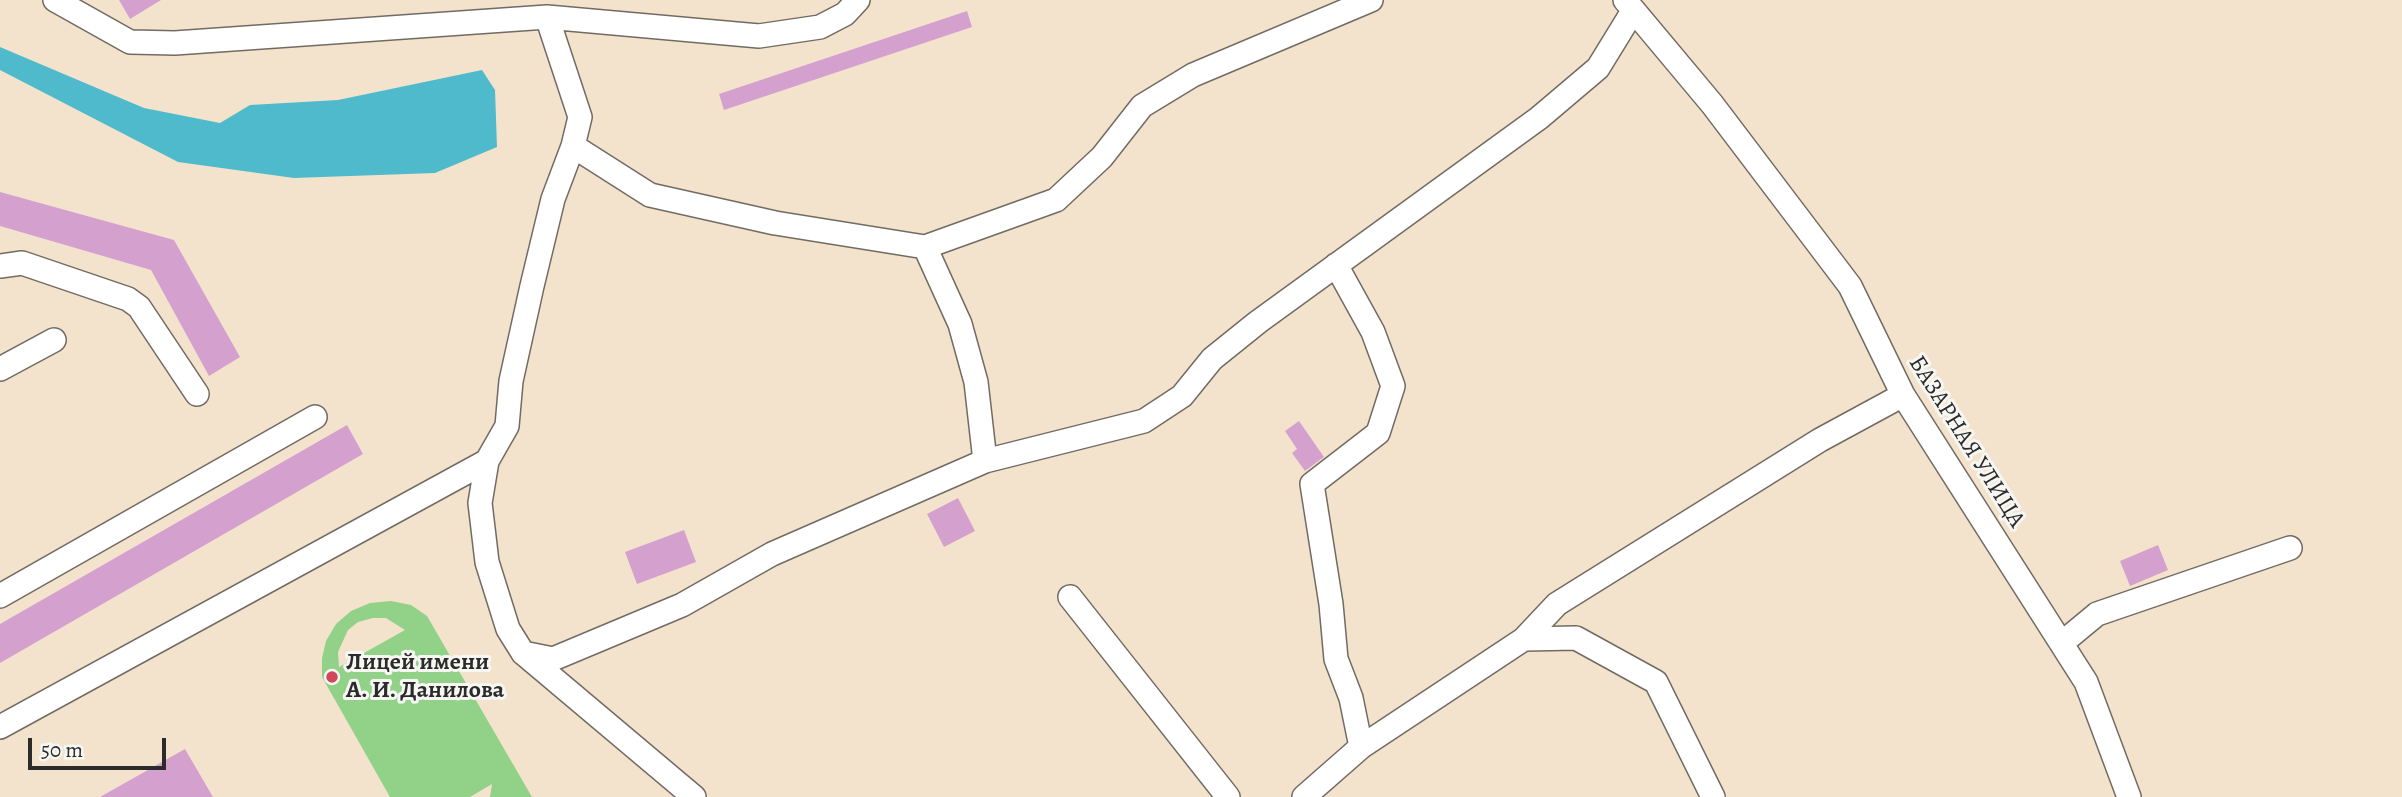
<!DOCTYPE html>
<html>
<head>
<meta charset="utf-8">
<style>
  body { margin:0 }
  #map { position:relative; width:2402px; height:797px; overflow:hidden; background:#f4e3cc; font-family:Alegreya,serif }
  canvas { display:block }
  .scale { position:absolute; left:28px; top:738px; width:138px; height:32px; box-sizing:border-box; border:4px solid #2b2b2b; border-top:0; padding-left:9px; font-size:21px; line-height:24px; white-space:nowrap; color:#2b2b2b; -webkit-text-stroke:5px #f6f6f2; paint-order:stroke }
</style>
</head>
<body>
<div id="map">
<canvas width="2402" height="797"></canvas>
<div class="scale">50 m</div>
</div>
<script>
const context = document.querySelector('canvas').getContext('2d');
context.lineJoin = 'round';
function fill(path, color) {
  context.fillStyle = color;
  context.fill(path, 'evenodd');
}
function poly(rows) {
  const path = new Path2D();
  for (const r of rows) {
    path.moveTo(r[0], r[1]);
    for (let i = 2; i < r.length; i += 2) path.lineTo(r[i], r[i + 1]);
  }
  return path;
}
function trace(path, color, width, dash) {
  context.strokeStyle = color;
  context.lineWidth = width;
  context.lineCap = dash ? 'butt' : 'round';
  context.setLineDash(dash || []);
  context.stroke(path);
}
function label(font, color, halo, rows, align = 'center') {
  context.font = font + ' Alegreya,serif';
  context.lineWidth = 6;
  context.setLineDash([]);
  context.textBaseline = 'middle';
  context.strokeStyle = halo;
  context.fillStyle = color;
  for (const [text, x, y, turn = 0] of rows) {
    context.save();
    context.translate(x, y);
    context.rotate((+turn || 0) * Math.PI / 180);
    context.textAlign = isNaN(turn) ? turn : align;
    if (halo) context.strokeText(text, 0, 0);
    context.fillText(text, 0, 0);
    context.restore();
  }
}
const green = poly([
  [391,601,411,605,427,616,532,797,490,797,492,784,470,797,390,797,322,677,322,658,326,641,336,624,351,611,370,603],
  [373,618,386,618,405,630,339,667,338,652,348,630,358,622]
]);
const water = poly([
  [0,47,144,108,220,123,250,105,338,100,482,70,495,90,497,147,435,173,294,178,178,162,0,70]
]);
const building = poly([
  [119,0,161,0,130,19],
  [967,11,972,27,724,110,719,94],
  [0,192,174,240,240,357,209,376,151,270,0,226],
  [1299,421,1324,457,1305,471,1292,453,1297,449,1285,431],
  [347,425,363,454,0,663,0,624],
  [958,498,975,531,944,547,927,514],
  [684,530,696,562,637,584,625,552],
  [2158,545,2168,570,2130,586,2120,561],
  [185,749,213,797,100,797]
]);
const minor = poly([
  [55,0,130,42,175,43,547,17,759,36,820,27,845,14,858,0],
  [1625,0,1712,104,1850,286,1903,395,2086,682,2129,797],
  [547,17,580,117,573,146,650,195,775,223,925,247,1056,200,1102,157,1142,106,1193,75,1371,0],
  [573,146,553,199,532,286,511,381,507,426,487,461,480,503,487,562,508,629,523,653,694,797],
  [925,247,960,324,976,382,985,461],
  [1336,265,1373,332,1393,386,1378,433,1312,484,1331,604,1336,659,1351,698,1361,747],
  [0,266,22,263,128,299,139,307,197,394],
  [0,369,54,340],
  [0,596,315,417],
  [1070,597,1228,797],
  [1524,639,1576,638,1656,682,1713,797],
  [2062,643,2097,614,2290,548],
  [523,653,553,659,682,605,772,554,985,461,1144,421,1182,396,1212,359,1258,322,1539,118,1598,68,1633,11],
  [0,727,487,461],
  [1304,797,1361,747,1524,639,1557,604,1820,440,1903,395]
]);
const markers = [
  [332,677,7,"#d1495b"]
];
const streetNames = [
  ["БАЗАРНАЯ УЛИЦА",1966,442,58]
];
const poiNames = [
  ["Лицей имени",346,663],
  ["А. И. Данилова",346,691]
];
fill(green, '#91d188');
fill(water, '#4fbacb');
fill(building, '#d4a1cf');
trace(minor, '#716b63', 26);
trace(minor, '#fff', 23);
for (const [x, y, r, color] of markers) {
  const dot = new Path2D();
  dot.arc(x, y, r, 0, 2 * Math.PI);
  context.fillStyle = color;
  context.fill(dot);
  trace(dot, '#f6f6f2', 2.5);
}
label('24px', '#2b2b2b', '#f6f6f2', streetNames);
label('bold 24px', '#2b2b2b', '#f6f6f2', poiNames, 'left');
</script>
</body>
</html>
